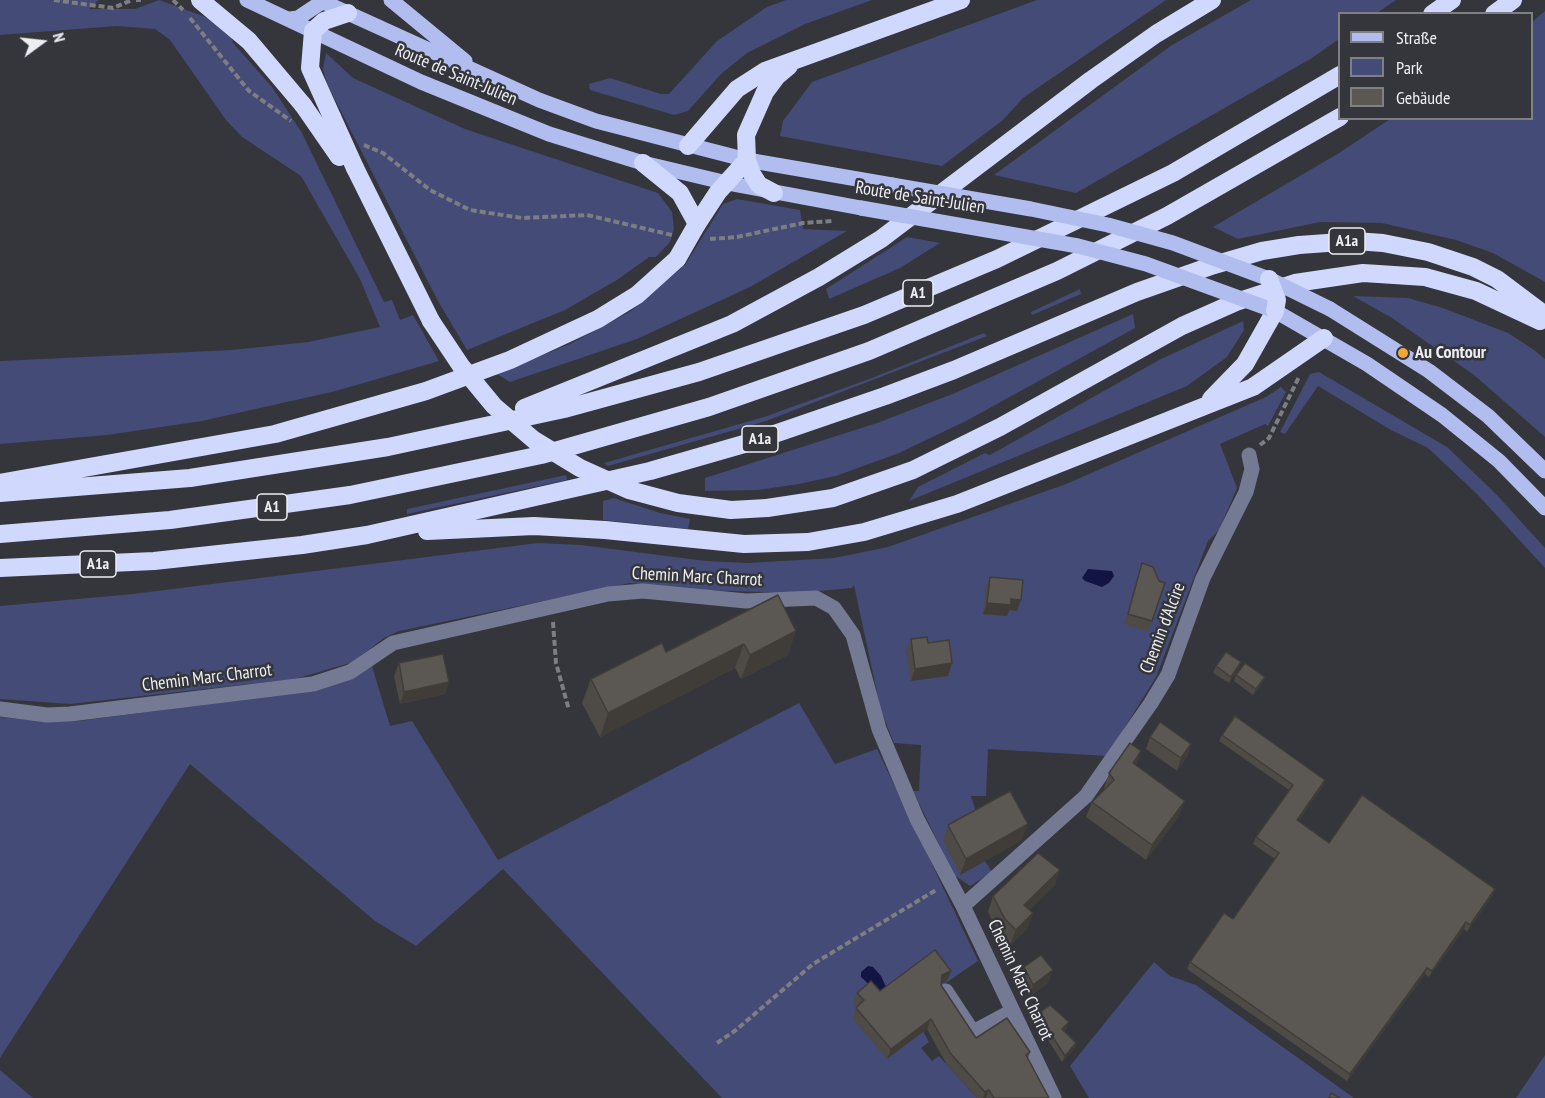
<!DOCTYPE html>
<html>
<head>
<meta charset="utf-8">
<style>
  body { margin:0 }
  #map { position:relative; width:1545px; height:1098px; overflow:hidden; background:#34363b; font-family:"PT Sans Narrow",sans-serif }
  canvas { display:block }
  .legend { position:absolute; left:1338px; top:12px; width:195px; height:108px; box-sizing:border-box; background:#34363b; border:2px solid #7e8084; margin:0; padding:8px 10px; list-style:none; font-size:18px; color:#edeef1 }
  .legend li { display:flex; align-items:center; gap:12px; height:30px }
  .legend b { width:30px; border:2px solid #7e8084 }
  .north { position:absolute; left:12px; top:12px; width:60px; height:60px; -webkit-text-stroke:4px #34363b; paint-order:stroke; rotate:75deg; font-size:16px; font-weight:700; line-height:24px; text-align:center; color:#edeef1 }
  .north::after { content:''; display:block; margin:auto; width:21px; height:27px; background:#edeef1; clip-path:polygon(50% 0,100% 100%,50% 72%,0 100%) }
</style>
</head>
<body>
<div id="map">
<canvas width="1545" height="1098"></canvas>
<ul class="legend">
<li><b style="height:8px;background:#b1bdef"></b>Straße</li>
<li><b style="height:16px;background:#434b76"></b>Park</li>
<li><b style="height:16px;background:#5b5752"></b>Gebäude</li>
</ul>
<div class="north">N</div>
</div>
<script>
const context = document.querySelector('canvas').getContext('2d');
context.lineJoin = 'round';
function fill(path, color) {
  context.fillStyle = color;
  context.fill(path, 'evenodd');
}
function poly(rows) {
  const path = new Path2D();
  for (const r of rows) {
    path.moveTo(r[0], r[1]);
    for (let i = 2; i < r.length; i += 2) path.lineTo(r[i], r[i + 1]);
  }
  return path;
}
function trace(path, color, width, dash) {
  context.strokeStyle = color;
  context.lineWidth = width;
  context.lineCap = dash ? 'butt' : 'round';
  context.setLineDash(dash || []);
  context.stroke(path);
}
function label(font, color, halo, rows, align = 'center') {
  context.font = font + ' "PT Sans Narrow",sans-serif';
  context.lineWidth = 5;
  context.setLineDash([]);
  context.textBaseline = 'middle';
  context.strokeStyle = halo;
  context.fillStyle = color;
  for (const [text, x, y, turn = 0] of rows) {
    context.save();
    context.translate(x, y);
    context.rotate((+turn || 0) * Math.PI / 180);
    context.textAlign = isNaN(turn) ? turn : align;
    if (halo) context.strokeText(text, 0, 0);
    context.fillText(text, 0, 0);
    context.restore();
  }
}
const green = poly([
  [0,0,99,0,89,9,135,9,159,0,211,19,230,33,233,43,272,87,302,133,384,302,392,300,400,320,413,315,439,361,336,391,202,421,107,435,0,444,0,361,232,350,308,342,380,327,360,279,301,176,242,137,226,120,170,40,155,29,117,26,0,35],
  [786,0,872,0,805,24,747,53,721,74,688,111,674,115,590,90,589,84,610,78,661,94,669,94,717,41,767,7],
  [1037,0,1166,0,1023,98,1003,120,942,166,780,136,783,121,812,82],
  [1251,0,1396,0,1377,13,1340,14,1339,39,1312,58,1076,193,994,175,1172,45],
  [1545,11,1545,282,1493,253,1456,240,1382,223,1320,222,1238,239,1213,227,1339,153,1390,119,1532,118,1532,22],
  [326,53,353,78,465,129,658,193,672,212,674,229,670,242,656,257,649,257,617,280,565,310,467,350,438,301,327,84,323,69],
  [737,199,800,210,803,229,847,231,750,287,637,339,510,382,497,374,572,343,631,311,685,265,723,204],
  [907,237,940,243,900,268,829,299,826,289],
  [1080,289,1081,294,1032,315,1031,312],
  [1353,296,1408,298,1443,308,1508,333,1534,350,1545,359,1545,437,1474,375,1392,318],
  [1133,314,1135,328,966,421,899,453,836,476,799,484,758,490,705,491,705,478,877,423,955,393],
  [1243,321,1244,330,1227,357,1187,386,909,501,918,487,985,453,990,455,1159,360],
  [984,333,987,336,766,421,608,466,604,463,764,417,872,378],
  [1319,372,1447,447,1496,494,1545,548,1545,568,1477,494,1428,448,1391,430,1318,386,1285,434,1280,432,1310,374],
  [1281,387,1286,392,1268,426,1265,424,1220,444,1237,488,1219,530,1208,541,1156,677,1107,756,988,749,986,796,971,796,979,821,960,875,985,861,992,872,970,886,954,875,913,791,919,791,921,745,894,743,881,711,854,585,852,588,797,593,699,590,630,583,399,631,384,638,353,662,295,679,70,704,0,699,0,606,133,594,538,543,581,545,706,561,747,563,834,558,888,547,1066,484,1266,397],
  [566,475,567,480,407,514,407,509],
  [614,498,660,513,690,519,688,529,603,520,603,501],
  [372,666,390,726,412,721,498,860,799,703,835,764,877,749,978,961,925,997,941,1021,923,1031,929,1042,921,1048,932,1061,939,1056,977,1098,722,1098,503,869,416,946,375,921,190,764,0,1058,0,717,50,722,78,721,317,690,353,678],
  [1154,962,1170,976,1196,985,1354,1098,1089,1098,1070,1066],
  [1545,1055,1545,1098,1516,1098],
  [0,1070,33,1098,0,1098]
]);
const water = poly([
  [1088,569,1112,571,1114,576,1109,583,1102,587,1085,581,1082,578],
  [868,966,873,967,881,976,887,989,880,995,861,977,861,972]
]);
const path = poly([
  [54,0,113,8,132,0],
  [136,0,141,0],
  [173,0,183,10],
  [190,18,249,91,291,121],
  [364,145,383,153,430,190,470,210,522,218,587,215,672,235],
  [710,239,737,237,803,223,833,221],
  [1260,445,1269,438,1299,377],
  [553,622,556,663,569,710],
  [717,1043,736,1030,813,964,936,890]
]);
const minor = poly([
  [0,709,47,715,70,714,313,684,350,672,393,643,608,594,643,591,746,601,816,598,834,608,853,635,879,729,917,819,963,906,1054,1098],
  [963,906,1086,796,1151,703,1168,675,1203,578,1246,492,1252,469,1249,455],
  [946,991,973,1032,1012,1011]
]);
const major = poly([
  [247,0,421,82,549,134,643,163,727,183,861,208],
  [319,0,539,100,596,121,747,160,892,185],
  [391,0,465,61],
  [290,19,298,18,322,2],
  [1330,309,1429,371,1488,416,1545,471],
  [1275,311,1367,364,1442,415,1499,461,1545,508]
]);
const highway = poly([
  [200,0,249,41,303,105],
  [1432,14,1452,0],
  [1494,14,1513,0],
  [332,117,310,68,313,31,324,21,348,13],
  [688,146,737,89,765,71,961,0],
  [643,163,680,193,697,224],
  [355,168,431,321],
  [774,193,759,185,752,174,747,160,746,135,765,92,777,76,789,66],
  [697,224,718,192,747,160],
  [1211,399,1245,364,1275,311],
  [524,408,732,324,819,277,881,239,1091,80,1156,34,1212,0],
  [0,483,275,434,426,391,510,360,598,319,637,295,677,259],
  [0,493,190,478,388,447,564,409,699,372,864,315,997,259,1173,173,1340,75],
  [767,508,833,498,913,470,1000,427,1182,326,1236,302,1295,283,1363,273,1425,277,1476,291,1540,321],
  [427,531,534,526,605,530,744,544,808,542,864,532,957,504,1253,387,1324,338],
  [0,534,170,520,350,495,541,455,709,407,869,351,1057,271,1167,216,1340,117],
  [0,568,154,561,302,545,367,535,650,471,751,442,885,396,954,370,1137,292,1214,265,1262,251,1299,245,1355,241,1383,243,1428,252,1473,267,1497,279,1545,315]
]);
const majorBridge = poly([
  [892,185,1031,209,1108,225,1173,243,1269,279,1330,309],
  [861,208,1078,246,1146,264,1275,311]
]);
const highwayBridge = poly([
  [303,105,339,157],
  [332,117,355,168],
  [677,259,697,224],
  [1269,279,1277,300,1275,311],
  [431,321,461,366,494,406,534,440,580,468,629,490,678,503,731,510,767,508]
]);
const wall = poly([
  [1142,563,1159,581,1165,583,1148,632,1124,624],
  [990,577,1021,600,1017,611,1009,610,1007,616,983,614,986,587],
  [778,595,788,655,741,679,735,668,600,737,582,703,591,679,666,652],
  [911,639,928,643,952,663,948,676,911,681,906,651],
  [1241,662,1239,668,1229,683,1213,673,1216,666],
  [399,663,449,682,445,694,400,704,394,676],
  [1236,675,1265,677,1262,683,1253,695,1234,681],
  [1222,735,1325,780,1323,786,1298,821,1329,843,1493,895,1467,932,1464,929,1429,977,1425,974,1347,1081,1187,969,1190,962,1233,919,1275,859,1253,844,1256,837,1289,790,1219,741],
  [1150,737,1191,744,1187,757,1177,771,1146,749],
  [1141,751,1136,765,1179,816,1146,860,1086,817,1092,802,1105,789,1104,788,1109,773],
  [948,825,1022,840,960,875,943,841],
  [1055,885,1029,910,1033,913,1027,929,1010,945,999,935,988,912,993,896],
  [1024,967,1049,982,1029,997,1020,979],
  [951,971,947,981,941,984,941,985,976,1038,1030,1052,1028,1058,1049,1098,977,1098,947,1065,927,1029,887,1059,852,1018,857,1007,853,1004,857,993,880,991],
  [1038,1014,1067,1028,1064,1031,1076,1043,1074,1049,1062,1062,1036,1021]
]);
const shadedWall = poly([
  [1011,599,1021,600,1017,611,1009,610,1007,616,983,614,987,603],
  [796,631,788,655,741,679,750,655],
  [744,644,735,668,600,737,608,713],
  [1241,662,1239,668,1229,683,1231,677],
  [952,663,948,676,911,681,915,669],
  [1265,677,1262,683,1253,695,1256,689],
  [449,682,445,694,400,704,404,692],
  [1191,744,1187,757,1177,771,1181,758],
  [1141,751,1135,766,1133,763],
  [1325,780,1323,786,1295,827,1297,820],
  [1185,801,1179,816,1146,860,1152,845],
  [1028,824,1022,840,960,875,966,859],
  [1060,870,1055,885,1019,920,1024,905],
  [1495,889,1493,895,1467,932,1470,925],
  [1033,913,1027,929,1010,945,1016,930],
  [1466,922,1464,929,1429,977,1432,971],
  [1427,968,1425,974,1347,1081,1350,1074],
  [1053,970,1049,982,1029,997,1033,985],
  [951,971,947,981,938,986,942,975],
  [931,1019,927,1029,887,1059,891,1049],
  [1069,1022,1067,1028,1060,1035,1062,1029],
  [1076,1043,1074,1049,1062,1062,1065,1056],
  [989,1090,986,1098,983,1098,985,1092]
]);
const building = poly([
  [1142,563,1153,567,1159,581,1165,583,1152,621,1128,614,1142,563],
  [990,577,1023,580,1021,600,1011,599,1011,605,987,603,990,577],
  [778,595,796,631,750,655,744,644,608,713,591,679,662,643,666,652,778,595],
  [927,637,928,643,949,640,952,663,915,669,911,639,927,637],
  [1226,652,1241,662,1231,677,1216,666,1226,652],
  [443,654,449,682,404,692,399,663,443,654],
  [1245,663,1265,677,1256,689,1236,675,1245,663],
  [1235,716,1325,780,1297,820,1329,843,1362,795,1495,889,1470,925,1466,922,1432,971,1427,968,1350,1074,1190,962,1224,913,1233,919,1279,853,1256,837,1293,785,1222,735,1235,716],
  [1160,722,1191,744,1181,758,1150,737,1160,722],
  [1130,743,1141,751,1133,763,1185,801,1152,845,1092,802,1114,780,1109,773,1130,743],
  [1010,791,1028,824,966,859,948,825,1010,791],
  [1038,853,1060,870,1024,905,1033,913,1016,930,1005,919,993,896,1038,853],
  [935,950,951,971,942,975,941,985,976,1038,1007,1018,1030,1052,1026,1055,1049,1098,994,1098,989,1090,985,1092,951,1054,931,1019,891,1049,856,1008,864,1000,857,993,871,981,880,991,935,950],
  [1041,955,1053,970,1033,985,1024,967,1041,955],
  [1050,1005,1069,1022,1062,1029,1076,1043,1065,1056,1038,1014,1050,1005],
  [1331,1093,1340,1098,1329,1098,1331,1093]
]);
const markers = [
  [1403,353,6,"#eca93a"]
];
const shields = [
  [1347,241,36],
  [918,293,30],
  [760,439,36],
  [272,507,30],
  [98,564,36]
];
const shieldNames = [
  ["A1a",1347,241],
  ["A1",918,293],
  ["A1a",760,439],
  ["A1",272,507],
  ["A1a",98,564]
];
const streetNames = [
  ["Route de Saint-Julien",456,75,23],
  ["Route de Saint-Julien",920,198,9],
  ["Chemin Marc Charrot",697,577,3],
  ["Chemin d'Alcire",1163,628,-69],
  ["Chemin Marc Charrot",207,678,-7],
  ["Chemin Marc Charrot",1020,980,65]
];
const poiNames = [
  ["Au Contour",1415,353]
];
fill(green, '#434b76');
fill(water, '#121543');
trace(path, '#7c7e82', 4, [6, 3]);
trace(minor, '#747a93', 15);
trace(major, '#b1bdef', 15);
trace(highway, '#d0d9fd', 18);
trace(majorBridge, '#b1bdef', 15);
trace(highwayBridge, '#d0d9fd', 18);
fill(wall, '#4e4b47');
fill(shadedWall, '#403d39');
fill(building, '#5b5752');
trace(building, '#403d39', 1.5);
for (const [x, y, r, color] of markers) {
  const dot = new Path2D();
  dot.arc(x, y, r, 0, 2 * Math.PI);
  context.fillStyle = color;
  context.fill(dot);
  trace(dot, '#34363b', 2);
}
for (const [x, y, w] of shields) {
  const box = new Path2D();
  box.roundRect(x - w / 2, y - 13, w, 26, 4.5);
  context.fillStyle = '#34363b';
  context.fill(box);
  trace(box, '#edeef1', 1.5);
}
label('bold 16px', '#edeef1', null, shieldNames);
label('18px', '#edeef1', '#34363b', streetNames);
label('bold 18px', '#edeef1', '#34363b', poiNames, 'left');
</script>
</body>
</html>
